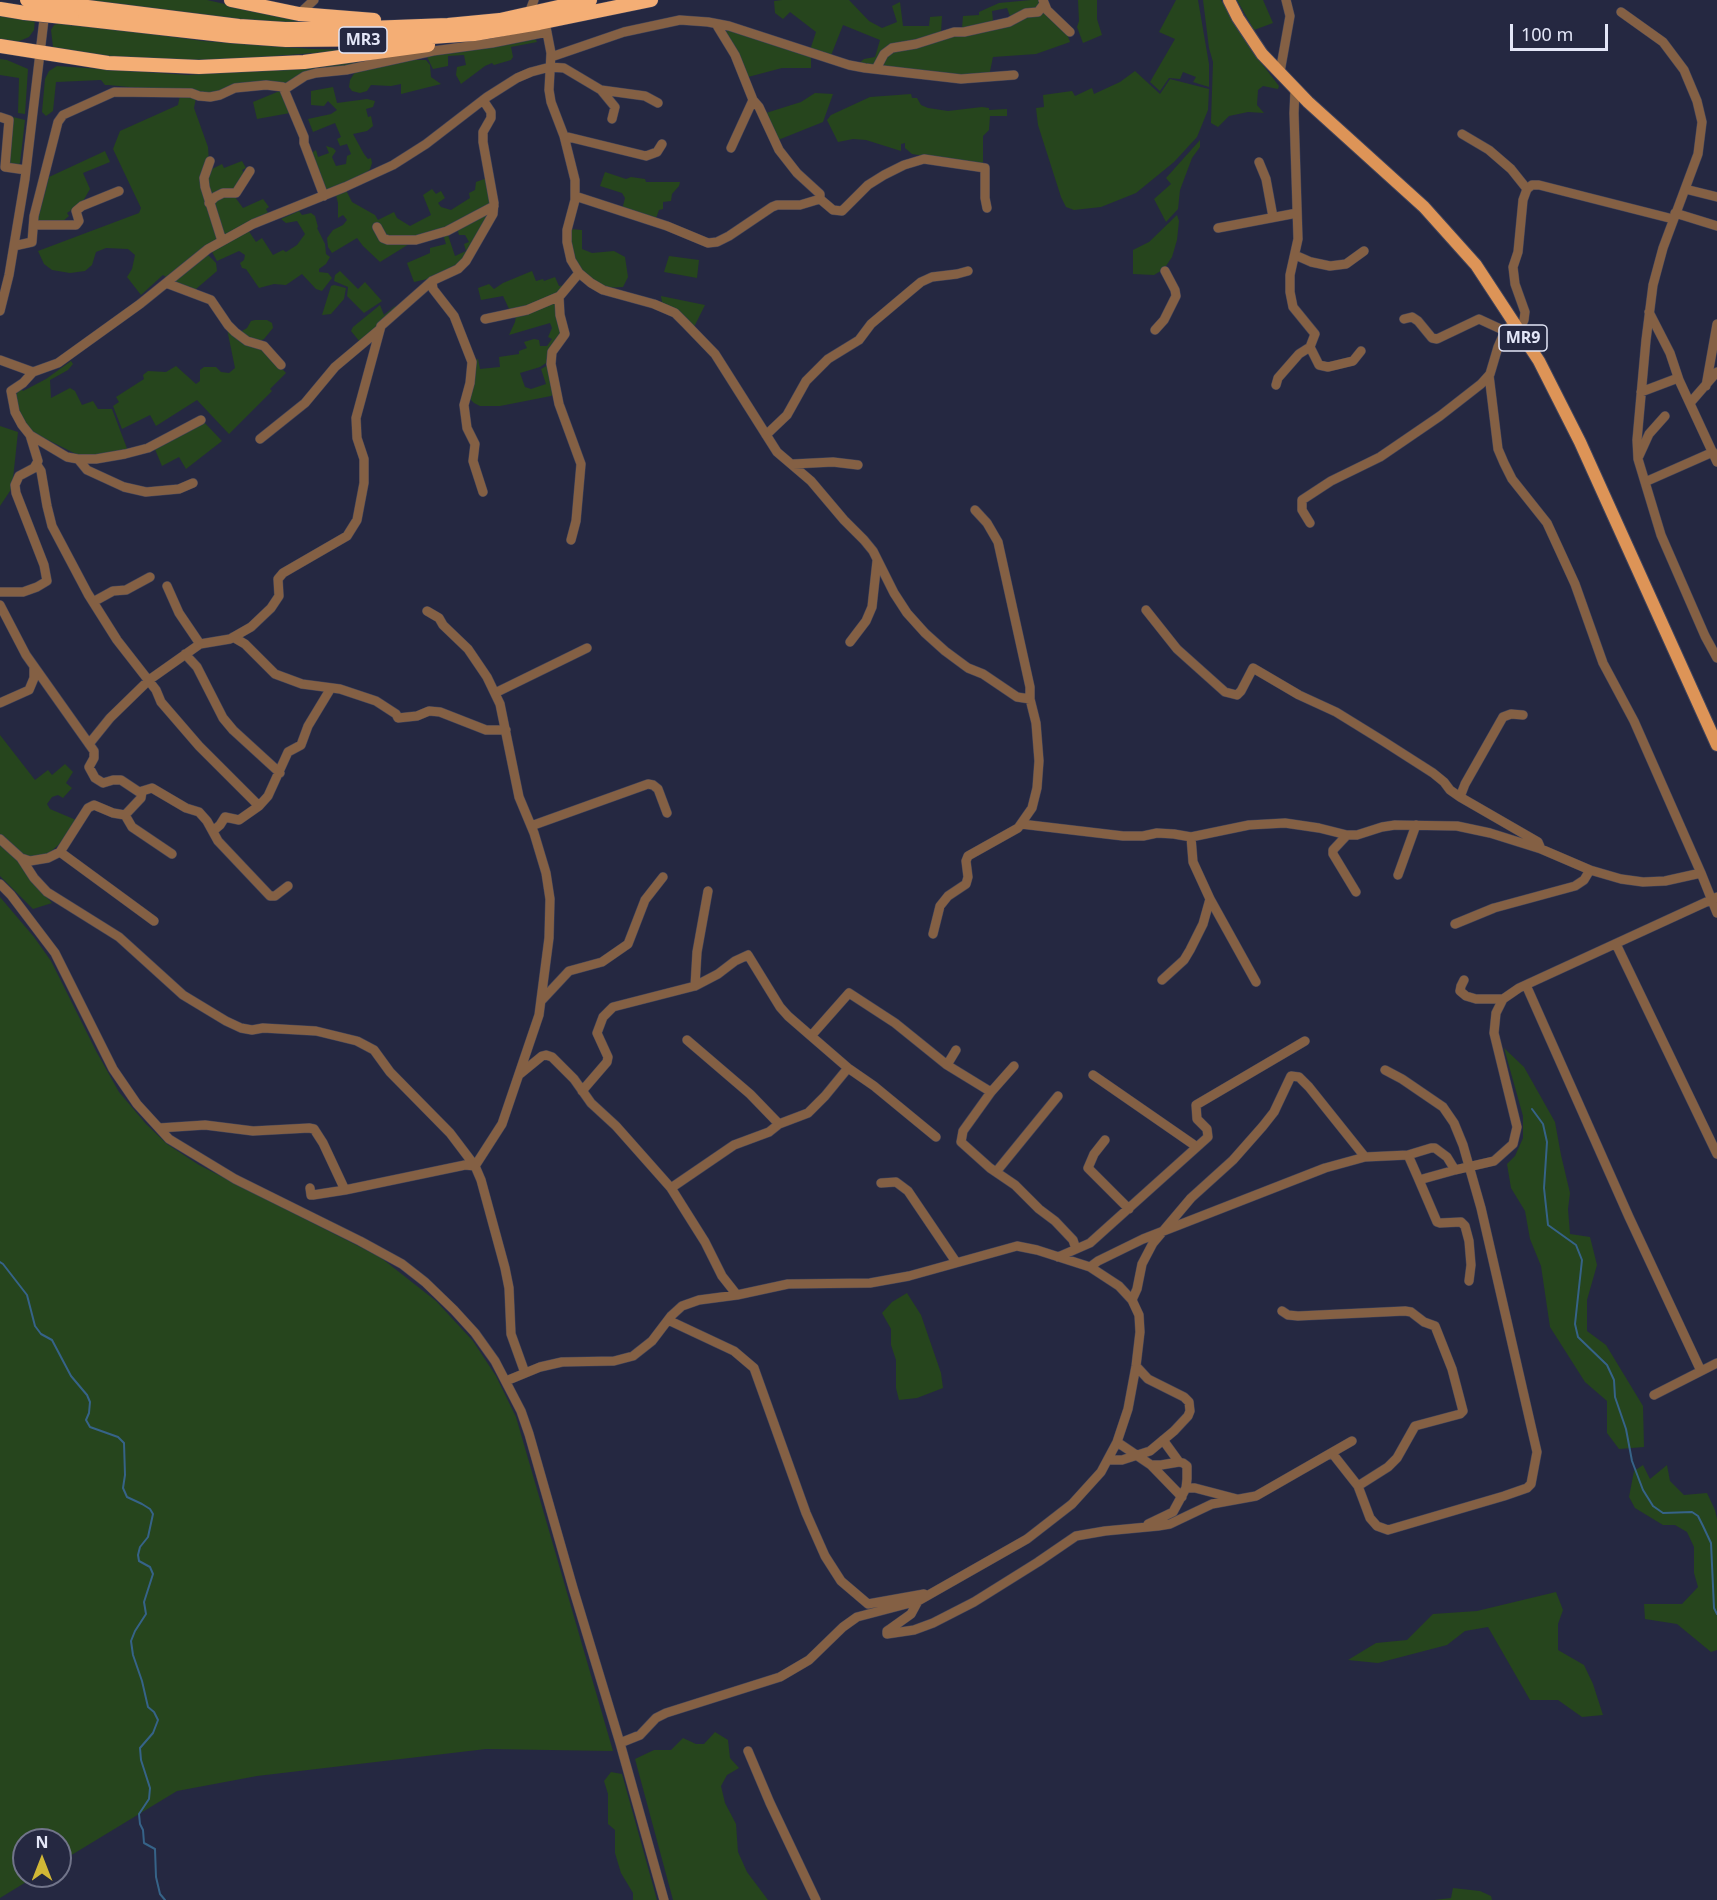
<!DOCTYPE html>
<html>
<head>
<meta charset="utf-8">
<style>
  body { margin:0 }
  #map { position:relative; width:1717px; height:1900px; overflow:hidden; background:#252841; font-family:"Noto Sans",sans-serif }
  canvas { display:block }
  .north { position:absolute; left:12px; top:1828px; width:60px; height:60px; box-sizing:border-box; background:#252841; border:2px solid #71748a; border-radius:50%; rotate:0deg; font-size:16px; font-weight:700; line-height:24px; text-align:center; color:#e3e6f7 }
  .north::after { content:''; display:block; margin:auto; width:21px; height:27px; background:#d1b736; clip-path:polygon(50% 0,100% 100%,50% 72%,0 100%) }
  .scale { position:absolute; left:1510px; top:24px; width:98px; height:27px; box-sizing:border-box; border:3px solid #e3e6f7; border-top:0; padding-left:8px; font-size:18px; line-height:21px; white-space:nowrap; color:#e3e6f7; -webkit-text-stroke:4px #252841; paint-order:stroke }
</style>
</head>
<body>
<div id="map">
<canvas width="1717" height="1900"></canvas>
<div class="north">N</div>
<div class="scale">100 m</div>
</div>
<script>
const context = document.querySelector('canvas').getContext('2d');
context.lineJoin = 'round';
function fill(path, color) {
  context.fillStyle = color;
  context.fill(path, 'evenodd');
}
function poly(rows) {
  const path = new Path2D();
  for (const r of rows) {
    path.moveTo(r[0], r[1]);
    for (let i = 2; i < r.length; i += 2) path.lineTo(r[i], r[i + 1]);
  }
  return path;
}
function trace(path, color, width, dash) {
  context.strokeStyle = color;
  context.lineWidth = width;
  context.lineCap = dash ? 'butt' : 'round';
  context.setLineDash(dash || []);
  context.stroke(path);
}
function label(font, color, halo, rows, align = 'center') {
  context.font = font + ' "Noto Sans",sans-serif';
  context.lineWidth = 4.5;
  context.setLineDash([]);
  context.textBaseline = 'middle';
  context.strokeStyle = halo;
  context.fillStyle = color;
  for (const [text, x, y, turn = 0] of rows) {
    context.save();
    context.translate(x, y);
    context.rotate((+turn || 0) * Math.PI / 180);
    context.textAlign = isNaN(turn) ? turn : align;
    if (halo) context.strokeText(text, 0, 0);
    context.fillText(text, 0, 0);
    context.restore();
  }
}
const green = poly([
  [77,0,207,0,292,19,345,25,253,21],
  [782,0,849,0,869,21,882,28,897,22,892,6,900,2,903,26,929,26,930,17,942,16,941,32,903,43,875,67,858,64,864,59,875,57,880,40,843,25,830,58,810,50,816,32,790,12,783,19,775,13,774,1],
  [1031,0,1041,0,1041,6,1011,19,1007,8,992,11,993,21,962,28,963,16,979,15,979,12,999,3],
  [1078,0,1097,0,1097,19,1102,35,1083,43,1077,27,1079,21],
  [1176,0,1198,0,1209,64,1209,87,1193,82,1196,77,1183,72,1180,79,1169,78,1160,91,1150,82,1175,39,1159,32],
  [1203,0,1221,0,1253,52,1279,86,1278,89,1263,86,1258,90,1257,105,1264,113,1248,112,1229,116,1218,127,1211,123,1211,121,1213,62,1209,48],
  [1237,0,1263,0,1273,23,1254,30],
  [1044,7,1066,31,1070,42,1036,54,993,57,989,76,957,77,880,67,889,51,962,33],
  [0,12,35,19,34,30,29,37,17,42,0,44],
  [65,22,203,41,312,49,355,50,207,61,138,60,60,51,53,47,51,30,54,25],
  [725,29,811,57,811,68,782,68,748,77,736,49],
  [535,38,537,42,511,47,513,57,511,60,494,65,492,63,485,66,461,84,456,75,457,67,466,65,464,55,448,56,448,66,433,69,427,57,413,57],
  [0,59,7,60,28,69,25,114,18,113,19,78,0,75],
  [387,59,285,85,214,95,108,85,105,85,101,80,56,82,53,111,46,116,42,112,45,79,49,71,57,66,188,75],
  [409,60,426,60,430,65,431,77,441,84,401,94,401,84,391,86,371,85,367,91,360,93,352,91,349,87,350,80,355,72],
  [1135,71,1160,94,1170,79,1209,89,1208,110,1197,137,1174,162,1136,193,1101,207,1074,210,1066,207,1061,197,1038,125,1036,108,1044,107,1043,95,1072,91,1075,96,1092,88,1094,94,1120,82],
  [333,87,337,103,367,99,375,101,373,107,366,109,368,117,371,116,373,126,367,131,353,134,364,154,368,159,371,158,372,163,370,169,365,174,327,192,311,156,313,152,316,150,318,157,329,153,326,146,333,148,336,151,332,157,336,166,346,164,347,156,351,154,347,144,340,146,337,139,341,137,335,123,313,132,308,119,331,114,337,110,328,101,324,106,311,105,311,91],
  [282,90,290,113,257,119,253,102],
  [815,93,833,94,823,122,778,140,766,113,801,102],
  [911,94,912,98,917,98,921,105,928,108,948,111,982,107,989,108,989,110,1007,109,1007,116,990,116,989,130,983,136,983,165,912,154,905,148,905,143,901,144,901,151,866,140,853,139,838,142,827,120,831,115,870,97],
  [180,95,196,98,194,108,208,147,209,162,204,175,218,238,166,277,163,275,141,295,127,277,132,269,135,255,128,249,106,248,96,252,92,265,85,271,70,273,52,270,44,264,38,251,139,213,141,208,113,149,120,131,178,105],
  [13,117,25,120,20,163,17,166,11,164,8,160],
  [1200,140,1200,147,1192,158,1180,190,1178,209,1166,222,1154,199,1171,184,1166,178],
  [105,151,110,162,83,173,90,189,82,203,67,213,69,216,62,222,37,223,49,177],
  [242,161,246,168,242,170,246,175,235,191,212,196,205,183,210,170,222,164,224,168],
  [605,172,626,179,631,177,645,179,646,182,680,182,679,186,672,194,671,201,663,202,663,209,659,210,655,221,622,210,625,198,622,193,600,186],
  [487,178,492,201,483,210,414,241,380,262,363,246,357,238,332,253,328,247,327,238,333,230,343,225,347,220,343,215,338,218,338,203,336,195,346,190,352,202,375,215,378,220,394,212,397,218,410,226,431,215,423,195,432,189,436,194,441,191,445,198,438,203,441,207,451,210,470,198,469,193,475,190,476,182],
  [217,197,235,197,243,208,263,199,269,207,266,209,269,215,223,236,212,202],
  [493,208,462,262,432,278,414,282,407,263,430,253,430,248,446,244,443,234,447,232,455,256,466,251,464,244,469,242,465,235,459,235,457,228],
  [299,211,302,215,311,213,315,216,318,227,317,228,325,244,326,254,330,257,326,264,319,269,319,272,328,273,332,278,322,291,316,289,302,274,286,285,274,284,259,288,246,269,242,268,240,263,244,260,245,255,239,251,217,261,211,250,248,230,256,242,262,238,273,255,283,250,286,252,297,245,305,234,297,221,286,223,281,219],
  [1177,215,1179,221,1177,240,1172,257,1164,269,1154,275,1133,274,1133,250,1149,242],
  [570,229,582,230,582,249,592,253,614,251,625,257,628,277,623,287,604,288,580,269,573,258],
  [208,255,216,263,217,271,196,289,193,289,176,282,176,279],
  [669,256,699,260,697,278,664,272],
  [340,271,358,289,365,282,382,301,364,313,347,296,348,287,334,281,335,275],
  [532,271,536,281,543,279,544,281,555,277,559,286,566,285,552,299,510,311,503,296,481,300,478,288,489,284,494,289,503,283],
  [334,285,346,288,344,299,331,314,322,315,331,286],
  [661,296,705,305,694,327,687,318,662,302],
  [556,300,561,333,549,361,540,367,520,373,525,387,531,389,546,384,541,369,550,364,555,392,551,396,500,406,480,406,474,403,470,399,470,394,474,360,478,359,480,369,500,367,499,357,519,354,519,351,527,348,524,342,534,339,539,340,540,346,547,346,552,339,548,337,552,328,550,323,509,335,515,322,516,315],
  [380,305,384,315,395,306,398,310,360,342,351,331,353,327],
  [255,320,267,320,272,323,273,328,264,339,258,342,251,340,240,332,247,328,251,321],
  [227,329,262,347,286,373,270,389,272,391,229,434,197,400,156,426,150,415,122,429,113,406,119,402,116,397,144,379,143,375,148,371,166,372,176,366,196,384,200,381,200,370,204,367,216,367,221,372,229,373,235,368],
  [71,361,73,364,68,370,50,380,51,398,70,388,75,391,82,405,93,401,98,409,112,409,128,451,80,456,30,431,20,415,16,399,16,394,21,389,23,391,46,379],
  [203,421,222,441,186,469,179,457,162,466,154,447],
  [0,426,18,432,12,488,0,506],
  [0,735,35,780,48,770,52,775,65,764,73,772,66,783,72,788,63,798,58,795,52,797,47,804,50,809,76,820,65,839,47,855,21,862,33,882,52,903,33,909,0,876],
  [0,897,34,937,51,961,96,1051,119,1092,146,1124,167,1144,199,1165,380,1257,436,1301,473,1341,496,1376,516,1417,613,1751,486,1749,257,1776,177,1791,60,1862,60,1840,24,1840,24,1876,36,1876,0,1898],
  [1504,1048,1524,1067,1555,1122,1561,1155,1570,1193,1568,1209,1570,1234,1590,1237,1597,1265,1587,1300,1587,1331,1606,1345,1643,1406,1644,1447,1619,1449,1607,1433,1607,1401,1585,1382,1550,1327,1541,1266,1530,1239,1525,1211,1511,1188,1507,1164,1515,1156,1523,1138,1523,1116],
  [907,1293,921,1315,941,1373,943,1388,917,1398,899,1400,896,1388,896,1360,891,1345,891,1329,882,1313,892,1302],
  [1643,1465,1650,1479,1667,1465,1670,1481,1684,1495,1707,1493,1715,1510,1717,1519,1717,1650,1711,1652,1677,1624,1645,1619,1644,1604,1682,1604,1698,1587,1694,1573,1694,1547,1687,1532,1675,1525,1663,1525,1635,1508,1629,1497,1634,1471],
  [1556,1592,1563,1610,1558,1624,1558,1650,1584,1665,1593,1684,1603,1715,1582,1717,1558,1700,1530,1700,1488,1627,1465,1631,1447,1645,1378,1663,1348,1660,1376,1643,1407,1640,1433,1614,1477,1611],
  [715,1732,728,1740,730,1758,739,1768,727,1775,721,1786,725,1803,736,1824,738,1852,747,1872,768,1900,673,1900,635,1759,654,1750,671,1750,683,1738,696,1744,704,1744],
  [611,1772,622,1774,657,1900,633,1900,633,1893,621,1873,615,1853,615,1830,608,1824,608,1794,604,1781],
  [1453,1888,1480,1891,1491,1896,1492,1900,1434,1900,1451,1898]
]);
const stream = poly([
  [1532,1109,1543,1124,1547,1142,1544,1188,1548,1225,1576,1245,1582,1260,1575,1324,1578,1337,1607,1365,1614,1380,1615,1397,1626,1429,1632,1461,1643,1490,1653,1506,1663,1513,1692,1512,1698,1516,1703,1526,1711,1543,1714,1608,1717,1614],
  [0,1262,3,1264,27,1295,35,1326,41,1334,52,1340,71,1376,87,1395,90,1402,89,1413,86,1420,90,1427,118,1437,124,1443,125,1475,123,1488,127,1497,142,1504,150,1509,153,1514,148,1537,140,1547,138,1555,139,1561,150,1567,153,1574,144,1602,146,1614,135,1631,131,1641,133,1655,142,1681,148,1707,154,1712,158,1720,153,1733,140,1748,141,1760,150,1788,149,1799,139,1814,140,1824,143,1830,144,1843,155,1849,156,1877,160,1894,165,1900]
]);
const minor = poly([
  [1043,0,1047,10,1070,32],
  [1621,12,1663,42,1684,70,1697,101,1702,122,1698,154,1663,248,1653,285,1646,340,1637,440,1638,459,1661,535,1705,636,1717,658],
  [529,13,534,0],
  [299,14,314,0],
  [545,22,551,53,549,90,551,102,564,136,575,180,575,200,567,230,567,242,571,260,579,273,591,283,603,290,654,304,675,313,686,324,715,354,777,452,811,481,844,520,864,540,873,551,894,593,907,613,925,633,945,651,968,668,983,674,1017,697,1030,699],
  [551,57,624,32,680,20,708,22,729,26,849,65,865,68,961,79,1014,75],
  [876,69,884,54,892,48,916,44,954,32,964,32,1009,22,1026,13,1038,12,1044,4],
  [1280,72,1290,16,1286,0],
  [285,89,305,76,316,73,346,70,433,51,492,43,547,32],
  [601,90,615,107,612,119],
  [0,117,9,120,5,167,26,170],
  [1462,134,1489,150,1511,169,1527,189],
  [564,136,646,156,657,152,662,144],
  [731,148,753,100],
  [210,161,204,178,205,187,222,241],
  [1259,162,1266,179,1273,217],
  [1685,189,1717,197],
  [575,196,667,226,708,243,717,242,729,236,772,207,777,205,800,205,820,199,820,194,797,173,779,150,759,107,753,100,735,55,716,24],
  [820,199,833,210,842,211,868,185,884,175,904,165,924,159,985,168,985,198,987,208],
  [209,203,215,197,223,193,236,193,250,171],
  [1675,213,1717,226],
  [34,225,76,225,79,221,76,211,82,206,119,191],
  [377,227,383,238,388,240,416,240,447,231,494,206],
  [1218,228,1297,213],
  [14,246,32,242,34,216,58,122,63,115,114,92,191,93,199,96,210,97,220,95,235,88,266,85,283,87,304,137,304,143,324,196],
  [1295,255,1311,262,1330,266,1346,264,1364,251],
  [432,281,433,289,454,316,472,362,470,383,464,405,467,428,475,444,473,461,483,492],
  [166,283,211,300,228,325,235,332,247,341,264,346,281,365],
  [0,311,9,275,25,179,45,11],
  [1649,312,1670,353,1679,380,1717,462],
  [485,319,527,310,560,296],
  [1404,319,1412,317,1418,321,1432,338,1437,339,1479,319,1505,331],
  [1155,330,1164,320,1176,296,1175,290,1165,271],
  [1519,330,1524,320,1525,312,1515,284,1513,267,1518,252,1523,200,1527,189,1532,185,1539,185,1673,219],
  [1310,347,1319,365,1328,367,1353,361,1361,351],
  [0,360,33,372,58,363,140,304,208,249,253,224,345,187,393,165,426,144,487,97,517,78,531,72,550,67,564,68,601,90,645,96,658,103],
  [1489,375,1498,449,1504,463,1512,479,1547,523,1575,584,1603,663,1634,721,1701,873,1717,913],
  [1276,385,1278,378,1299,354,1310,347,1315,334,1293,307,1290,292,1290,275,1298,239,1294,113,1295,89],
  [1706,386,1717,324],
  [1641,392,1678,378],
  [1690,403,1717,372],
  [30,435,67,457,78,459,96,459,125,454,148,448,201,420],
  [766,435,787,415,806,381,828,359,859,340,871,324,909,292,921,282,932,277,957,274,968,271],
  [260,439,305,403,335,367,379,330],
  [1639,456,1649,434,1665,416],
  [78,459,87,470,124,487,146,492,179,489,193,483],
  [793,464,833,462,858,465],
  [37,465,41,471,47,506,52,526,88,594,117,640,156,690,161,702,199,746,259,806],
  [1645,482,1713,452],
  [1310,523,1302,510,1302,500,1331,481,1380,457,1440,416,1481,384,1490,374,1498,347,1505,331,1514,322],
  [571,540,576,521,581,464,559,404,551,364,552,352,565,334,560,315,559,297,579,273],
  [167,586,179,613,200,644],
  [0,592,23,592,37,587,47,581,44,565,16,493,15,485,19,476,34,468,38,461,30,435,22,425,15,412,11,391,23,383,33,372],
  [93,602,113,591,126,590,150,577],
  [0,605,26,655,94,751,94,758,89,767,95,778,103,783,113,780,121,780,139,792,152,788,186,808,199,812,207,821,218,841,270,896,275,896,288,886],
  [1146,610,1177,649,1225,692,1237,695,1241,691,1253,668,1299,695,1336,712,1383,741,1433,773,1444,782,1450,790,1460,797,1538,842,1541,849],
  [427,611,439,618,443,625,468,649,487,677,500,704,519,797,534,833,546,873,550,899,549,938,539,1015,502,1124,475,1166],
  [233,637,245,644,275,674,302,684,340,689,376,701,396,714,398,718,417,716,429,711,440,712,486,730,506,730],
  [850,642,866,621,872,607,877,561],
  [185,654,197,667,223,718,233,730,280,773],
  [495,693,587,648],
  [0,703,29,690,34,678,34,667],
  [89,744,110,718,149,680,200,644,230,639,251,627,271,608,279,596,278,579,283,573,347,536,357,520,364,483,364,459,357,438,356,418,381,326,432,281,458,269,466,261,493,214,494,203,483,142,483,132,491,118,491,112,483,100],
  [1460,797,1465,784,1503,717,1511,714,1523,715],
  [125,815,141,798,142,792],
  [1021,824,1123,836,1143,836,1157,833,1174,834,1191,837,1249,825,1285,823,1319,828,1347,835,1357,835,1382,827,1395,825,1457,826,1490,833,1541,849,1590,870,1621,879,1643,882,1665,881,1701,873],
  [531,826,648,784,653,785,658,789,667,813],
  [213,831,220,825,225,817,239,820,259,806,268,796,288,752,301,745,308,726,331,688],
  [1347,835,1333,850,1333,854,1356,892],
  [0,839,21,858,30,861,48,858,60,852,88,808,94,805,113,813,125,815,132,827,172,854],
  [60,852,154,921],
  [21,858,34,878,47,892,119,937,183,995,226,1021,241,1028,252,1030,263,1028,316,1031,357,1041,374,1050,390,1072,450,1133,475,1166,481,1180,505,1268,509,1288,511,1334,525,1373],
  [1398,875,1416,825],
  [0,884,11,895,55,953,113,1069,137,1104,169,1139,235,1179,360,1241,402,1264,425,1282,454,1310,475,1333,495,1361,521,1411,529,1434,573,1588,620,1743,664,1900],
  [1210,899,1256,982],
  [1455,924,1494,908,1575,886,1584,880,1590,870],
  [933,934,940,906,948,896,966,884,968,877,966,861,968,856,1018,828,1032,808,1037,788,1039,761,1036,723,1030,699,1030,687,998,542,987,523,975,510],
  [1616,944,1717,1154],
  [1162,980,1184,960,1190,950,1203,924,1210,899,1193,862,1191,837],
  [1464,980,1461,986,1460,991,1466,996,1476,999,1503,999],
  [1526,985,1629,1217,1701,1371],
  [695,986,718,974,735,961,748,955,780,1007,788,1016,811,1036],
  [541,1001,569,971,602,962,628,944,645,900,663,877],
  [687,1040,750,1094,779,1124],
  [956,1050,947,1065,991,1092],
  [1014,1066,991,1092,963,1131,961,1142,990,1168,1015,1185,1039,1209,1055,1221,1073,1240,1076,1249],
  [520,1074,542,1056,546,1055,552,1057,574,1079,591,1103,616,1126,671,1188,705,1242,722,1276,737,1295],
  [1093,1075,1197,1147],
  [582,1091,607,1062,608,1057,597,1033,603,1017,613,1007,695,986,697,952,708,891],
  [159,1128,205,1125,253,1131,309,1128,314,1129,323,1143,345,1190,313,1195,311,1195,310,1188],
  [936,1137,874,1086,848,1068,811,1036,849,993,895,1023,947,1065],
  [1105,1140,1094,1154,1088,1168,1129,1209],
  [1408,1155,1419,1180,1455,1170],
  [996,1172,1058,1096],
  [1419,1180,1437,1222,1440,1223,1461,1222,1465,1226,1469,1241,1471,1265,1469,1281],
  [881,1183,896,1182,908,1191,956,1262],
  [671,1188,734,1145,769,1132,779,1124,808,1113,825,1096,848,1068],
  [345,1190,465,1165,475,1166],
  [1058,1257,1090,1243,1208,1137,1207,1129,1197,1119,1196,1105,1305,1041],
  [1090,1267,1098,1261,1143,1239,1325,1168,1365,1157,1408,1155,1431,1148,1435,1148,1447,1157,1455,1170,1494,1161,1513,1144,1517,1127,1494,1033,1496,1013,1503,999,1519,988,1717,897],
  [1132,1300,1137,1289,1142,1264,1153,1243,1191,1198,1233,1160,1263,1126,1274,1112,1291,1076,1299,1077,1309,1087,1365,1157],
  [1282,1311,1288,1315,1298,1316,1405,1311,1411,1312,1424,1322,1435,1326,1452,1369,1463,1411,1460,1414,1415,1426,1397,1458,1388,1467,1358,1486,1370,1518,1377,1526,1388,1530,1504,1496,1527,1488,1531,1484,1537,1452,1481,1208,1463,1145,1454,1123,1443,1107,1402,1079,1385,1070],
  [668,1320,734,1351,754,1368,806,1513,825,1556,841,1581,868,1604,924,1594],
  [506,1381,540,1367,562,1362,614,1361,633,1356,652,1341,671,1316,682,1306,699,1300,737,1295,788,1284,870,1283,909,1276,1017,1246,1037,1250,1090,1267,1119,1286,1132,1300,1139,1315,1140,1332,1136,1366,1128,1409,1117,1442,1101,1472,1072,1504,1027,1539,918,1601,857,1617,843,1627,809,1660,780,1677,666,1713,656,1718,640,1735,620,1743],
  [1654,1395,1717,1363],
  [1163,1440,1179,1462],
  [1117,1442,1151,1465,1182,1497],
  [1332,1453,1358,1486],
  [1108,1460,1122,1460,1150,1451,1174,1431,1188,1416,1190,1411,1189,1402,1184,1397,1148,1379,1136,1366],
  [1186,1488,1195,1488,1237,1499],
  [1148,1524,1173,1512,1186,1488,1187,1479,1187,1466,1183,1463,1179,1462,1161,1465,1151,1465],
  [918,1601,911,1614,890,1629,887,1631,887,1634,914,1630,933,1623,974,1602,1038,1562,1076,1536,1105,1531,1158,1526,1170,1524,1212,1504,1256,1496,1352,1441],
  [748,1751,770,1803,816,1900]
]);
const major = poly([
  [1229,0,1238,18,1262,54,1308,102,1424,207,1476,265,1539,361,1580,442,1717,745]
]);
const highway = poly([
  [231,0,299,14,374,20],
  [72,5,239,26,285,29,342,29,448,25,500,20,590,0],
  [0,9,25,13],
  [72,18,231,36,286,40,403,39,474,34,539,23,651,0],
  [0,46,108,63,199,67,304,62,428,45]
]);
const highwayBridge = poly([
  [27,0,72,5],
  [25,13,72,18]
]);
const shields = [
  [363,40,48],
  [1523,338,48]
];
const shieldNames = [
  ["MR3",363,40],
  ["MR9",1523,338]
];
fill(green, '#26451d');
trace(stream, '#366388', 2);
trace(minor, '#40435a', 10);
trace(major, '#40435a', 14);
trace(highway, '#40435a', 15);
trace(minor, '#846044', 9);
trace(major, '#dd9457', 12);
trace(highway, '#f4ae75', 14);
trace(highwayBridge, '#40435a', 15, []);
trace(highwayBridge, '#f4ae75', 14);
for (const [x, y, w] of shields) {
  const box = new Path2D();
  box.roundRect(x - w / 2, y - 13, w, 26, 4.5);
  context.fillStyle = '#252841';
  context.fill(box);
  trace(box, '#e3e6f7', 1.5);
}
label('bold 16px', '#e3e6f7', null, shieldNames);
</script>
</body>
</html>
